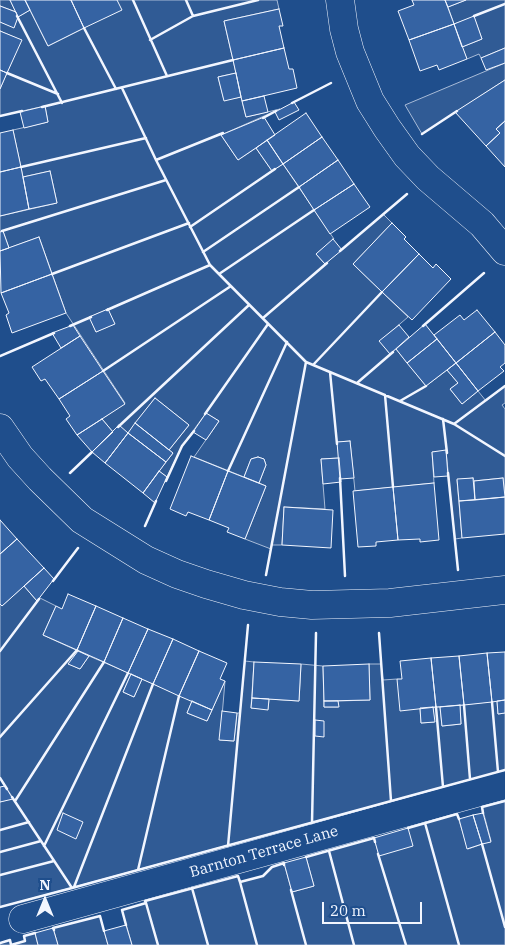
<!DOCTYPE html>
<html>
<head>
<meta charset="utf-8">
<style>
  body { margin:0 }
  #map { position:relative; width:505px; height:945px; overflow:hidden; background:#1f4e8c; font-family:"IBM Plex Serif",serif }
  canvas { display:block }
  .north { position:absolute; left:20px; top:875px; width:50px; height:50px; -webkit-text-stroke:4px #1f4e8c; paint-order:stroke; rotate:0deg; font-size:14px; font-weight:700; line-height:20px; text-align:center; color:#f2f6ff }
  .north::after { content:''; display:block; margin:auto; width:18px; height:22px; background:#f2f6ff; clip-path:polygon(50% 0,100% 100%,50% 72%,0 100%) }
  .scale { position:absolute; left:322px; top:902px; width:100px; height:22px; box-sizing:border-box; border:2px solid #f2f6ff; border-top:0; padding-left:6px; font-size:15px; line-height:18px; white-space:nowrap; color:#f2f6ff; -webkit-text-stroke:4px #1f4e8c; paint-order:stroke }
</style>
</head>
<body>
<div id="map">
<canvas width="505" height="945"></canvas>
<div class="north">N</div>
<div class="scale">20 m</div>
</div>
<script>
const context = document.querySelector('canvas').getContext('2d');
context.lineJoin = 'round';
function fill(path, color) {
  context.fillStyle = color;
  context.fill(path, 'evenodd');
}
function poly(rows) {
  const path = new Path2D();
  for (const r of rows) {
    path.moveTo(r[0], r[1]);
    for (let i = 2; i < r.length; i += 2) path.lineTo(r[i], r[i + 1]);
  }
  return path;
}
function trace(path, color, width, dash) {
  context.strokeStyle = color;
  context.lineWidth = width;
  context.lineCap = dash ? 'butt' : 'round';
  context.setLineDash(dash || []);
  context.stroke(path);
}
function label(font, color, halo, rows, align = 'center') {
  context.font = font + ' "IBM Plex Serif",serif';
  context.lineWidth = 4;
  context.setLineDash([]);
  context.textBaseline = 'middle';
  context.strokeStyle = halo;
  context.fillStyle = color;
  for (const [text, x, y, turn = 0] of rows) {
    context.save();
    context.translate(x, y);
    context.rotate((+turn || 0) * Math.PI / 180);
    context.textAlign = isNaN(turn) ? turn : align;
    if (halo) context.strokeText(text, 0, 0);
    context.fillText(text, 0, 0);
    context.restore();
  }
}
const built = poly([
  [0,0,10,0,16,12,0,6,0,0],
  [117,0,277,0,279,9,224,21,236,73,218,77,224,100,241,97,246,117,280,109,221,135,238,160,256,148,272,171,283,164,334,239,316,254,325,264,383,214,392,223,353,264,408,317,380,341,390,354,396,349,426,386,447,370,458,383,450,389,462,404,478,391,486,401,505,386,505,403,502,405,505,409,505,497,503,478,474,481,473,478,457,480,462,538,455,539,446,451,432,452,434,483,355,491,350,441,338,442,339,458,321,459,325,509,284,507,282,545,272,545,271,549,245,539,266,486,259,483,266,465,264,459,258,457,251,459,244,477,194,457,219,421,206,413,182,446,167,477,159,471,173,453,169,450,189,425,155,398,128,433,113,432,102,419,125,403,66,313,39,237,9,248,3,231,0,232,0,216,57,203,50,171,23,177,13,130,48,122,45,106,0,116,0,89,21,40,0,31,0,22,14,27,18,17,30,10,48,46,84,28,117,0],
  [108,309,114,324,96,332,90,317,108,309],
  [466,0,505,0,505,48,481,58,479,54,467,59,462,47,482,39,474,17,454,24,448,7,466,0],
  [505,63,505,80,422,134,405,105,505,63],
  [24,586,37,601,40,598,56,606,43,635,78,651,69,664,80,669,89,656,131,674,123,692,134,697,142,679,192,701,187,713,207,721,225,681,220,740,234,741,237,713,240,713,245,661,254,662,251,708,268,709,269,699,299,701,301,664,323,666,324,707,338,707,338,701,370,700,369,664,381,664,383,680,397,679,420,708,421,723,434,722,433,707,440,707,442,726,461,724,460,705,497,701,498,714,505,713,505,770,0,907,0,802,13,798,0,778,0,604,2,606,24,586],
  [505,801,505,945,132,945,122,910,146,903,145,901,238,876,241,882,263,876,272,867,284,863,292,892,314,886,306,857,374,838,379,855,408,828,457,814,468,849,491,841,482,807,505,801],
  [100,916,108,945,58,945,53,928,100,916],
  [35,933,38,945,0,945,0,943,10,940,12,945,25,941,24,936,35,933]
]);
const building = poly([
  [10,0,25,0,30,10,18,17,10,0],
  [25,0,71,0,84,28,48,46,25,0],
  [71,0,117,0,122,10,84,28,71,0],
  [412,0,445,0,454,24,409,40,398,11,414,5,412,0],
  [445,0,466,0,448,7,445,0],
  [0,6,16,12,18,17,14,28,0,22,0,6],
  [279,9,283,26,279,26,284,48,233,60,224,21,279,9],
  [474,16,482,39,462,47,454,24,474,16],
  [454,24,467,59,439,70,437,65,420,71,409,40,454,24],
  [0,31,22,40,7,73,0,70,0,31],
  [284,48,289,69,293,69,297,88,242,101,233,60,284,48],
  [505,48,505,63,486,70,481,58,505,48],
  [0,70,7,73,0,89,0,70],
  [236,73,241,97,224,101,218,77,236,73],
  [505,80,505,121,496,129,500,133,486,146,455,112,505,80],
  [264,96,268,112,246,117,242,101,264,96],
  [294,102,299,110,279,120,275,112,294,102],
  [45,106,48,122,24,128,20,112,45,106],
  [306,113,322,137,283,164,267,140,306,113],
  [264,117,275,135,238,160,221,135,264,117],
  [505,121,505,167,486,146,500,133,496,129,505,121],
  [13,130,21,167,0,172,0,133,13,130],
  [322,137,338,160,299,187,283,164,322,137],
  [267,140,283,164,272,171,256,148,267,140],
  [338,160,354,184,314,210,299,187,338,160],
  [21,167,29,209,0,216,0,172,21,167],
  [50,171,57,203,29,209,23,177,50,171],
  [354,184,370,207,330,234,314,210,354,184],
  [392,223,406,237,404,239,419,254,382,292,353,264,392,223],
  [3,231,9,248,0,251,0,232,3,231],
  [39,237,52,274,1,293,0,251,39,237],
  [333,239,342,250,325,264,316,254,333,239],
  [419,254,433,268,436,264,451,279,412,320,382,292,419,254],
  [52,274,66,313,12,333,6,315,9,313,1,293,52,274],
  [108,309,115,324,96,332,89,317,108,309],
  [477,310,495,332,456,363,434,335,460,315,464,320,477,310],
  [425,324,437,339,407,363,396,349,425,324],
  [73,325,80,336,61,348,52,333,73,325],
  [399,325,409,337,390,354,379,341,399,325],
  [495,332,505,345,505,363,500,367,504,371,478,391,456,363,495,332],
  [80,336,103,371,59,399,45,379,41,381,32,367,80,336],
  [437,339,456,363,426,386,407,363,437,339],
  [456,363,478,391,462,404,450,389,458,383,447,370,456,363],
  [103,371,125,404,77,435,66,419,70,416,59,399,103,371],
  [155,398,189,425,169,450,135,423,155,398],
  [206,413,219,421,206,440,193,432,206,413],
  [102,419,113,432,92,452,77,435,102,419],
  [135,423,173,453,166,462,128,433,135,423],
  [119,425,128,433,105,463,92,452,119,425],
  [128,433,166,462,143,493,105,463,128,433],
  [350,441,354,478,340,479,337,442,350,441],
  [446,450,448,476,434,477,432,452,446,450],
  [191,456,228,471,209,520,188,512,186,516,170,509,191,456],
  [258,457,264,459,266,465,259,483,244,477,251,459,258,457],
  [339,458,341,482,323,484,321,459,339,458],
  [159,471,167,477,155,503,143,493,159,471],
  [228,471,266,486,245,539,227,532,229,528,209,520,228,471],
  [473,478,475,500,459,501,457,479,473,478],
  [503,478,505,497,475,500,474,481,503,478],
  [434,483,439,540,420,542,420,539,398,540,393,487,434,483],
  [393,487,398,540,376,542,376,546,358,547,353,491,393,487],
  [505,497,505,534,462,538,459,501,505,497],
  [284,507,333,510,331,548,282,545,284,507],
  [0,520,17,539,0,554,0,520],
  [17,539,44,568,2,606,0,604,0,554,17,539],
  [44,568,54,579,37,601,24,586,44,568],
  [68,594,96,606,77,650,43,635,56,606,62,609,68,594],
  [96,606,123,618,104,662,77,650,96,606],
  [123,618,148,629,128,673,104,662,123,618],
  [148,629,173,639,153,684,128,673,148,629],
  [173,639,199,651,179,696,153,684,173,639],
  [78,651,89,656,80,669,68,664,78,651],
  [199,651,227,663,220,679,225,681,212,710,179,696,199,651],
  [505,652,505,700,492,702,487,653,505,652],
  [487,653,492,702,464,705,459,656,487,653],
  [459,656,464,705,436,707,431,658,459,656],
  [431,658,436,707,400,711,397,679,402,679,400,661,431,658],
  [254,662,301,664,299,701,252,698,254,662],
  [369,664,370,700,324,701,323,666,369,664],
  [131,674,142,679,134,697,123,692,131,674],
  [252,698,269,699,268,710,251,708,252,698],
  [505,700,505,713,498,714,497,701,505,700],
  [192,701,212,710,207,721,187,713,192,701],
  [324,701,338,701,339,707,324,707,324,701],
  [460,705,461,724,442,726,440,707,460,705],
  [433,707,435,722,421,723,420,708,433,707],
  [222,711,237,713,234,741,219,740,222,711],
  [315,720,324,721,324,737,315,736,315,720],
  [5,786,13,799,0,802,0,787,5,786],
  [63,813,83,822,76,839,57,830,63,813],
  [483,813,491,842,482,844,473,815,483,813],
  [473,815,482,844,467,849,459,819,473,815],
  [408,828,413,846,379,856,374,838,408,828],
  [306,857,314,886,292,892,284,863,306,857],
  [126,925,132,945,108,945,104,931,126,925],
  [53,928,58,945,38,945,35,933,53,928]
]);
const minor = poly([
  [340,0,344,29,350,52,370,101,387,128,407,156,428,178,482,224,505,251],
  [0,428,20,457,40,479,82,520,146,560,177,574,206,584,244,595,280,602,312,605,390,603,505,590],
  [23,919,505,785]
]);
const wall = poly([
  [133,0,167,76],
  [186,0,193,16],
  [17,16,62,103],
  [474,16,505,4],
  [84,28,116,89],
  [150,40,193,16,258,0],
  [7,73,58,94],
  [122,88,156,160,210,265,306,362,454,424,505,456],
  [292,103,331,83],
  [42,107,233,60],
  [0,116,22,111],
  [263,118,276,111],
  [422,134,457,111],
  [156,160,223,133],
  [21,167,146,138],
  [190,227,275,169],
  [2,231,166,180],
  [340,251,407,194],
  [203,252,299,187],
  [52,274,189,223],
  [219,274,314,210],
  [107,310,210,265],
  [263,318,327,263],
  [70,326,91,317],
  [423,326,484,273],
  [0,356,54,333],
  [313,365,382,292],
  [103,371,231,286],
  [330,372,337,444],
  [357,383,393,352],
  [385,395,393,487],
  [400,401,426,386],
  [205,414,268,324],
  [443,419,447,453],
  [454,424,505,386],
  [118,427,249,305],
  [228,471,287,342],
  [70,473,92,452],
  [448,473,458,570],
  [340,478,345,576],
  [166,481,182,446,194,431],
  [145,526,156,501],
  [266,575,306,362],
  [53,581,78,548],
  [379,633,391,801],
  [0,651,39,599],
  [492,702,498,772],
  [464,705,470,779],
  [436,707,443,787],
  [0,737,77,650],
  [0,778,7,789],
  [12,797,72,888,505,770],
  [15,801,104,662],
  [483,813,482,807,505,801],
  [312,823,316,633],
  [425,823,459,945],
  [408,828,457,814,459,819],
  [0,830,29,822],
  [482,844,505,927],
  [44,846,128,673],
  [228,846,248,625],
  [329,851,354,945],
  [0,852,41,841],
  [378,854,406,945],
  [306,857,374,838,375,842],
  [138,870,179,696],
  [0,875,54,861],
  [240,882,257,945],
  [74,887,153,684],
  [192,888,208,945],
  [291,890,306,945],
  [146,903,158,945],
  [0,907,72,888],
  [126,925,122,910,146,903,145,901,238,876,240,882,263,876,272,867,284,863,284,865],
  [54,930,53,928,100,916,104,931],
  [0,943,10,940,11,945,25,941,24,936,35,933]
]);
const streetNames = [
  ["Barnton Terrace Lane",264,852,-16]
];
fill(built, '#305b95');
trace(built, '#a8bbd7', 1);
fill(building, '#3563a3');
trace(building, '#f2f6ff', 1);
trace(minor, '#f2f6ff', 29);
trace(minor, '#1f4e8c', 28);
trace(wall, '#f2f6ff', 2.5);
label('15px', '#f2f6ff', '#1f4e8c', streetNames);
</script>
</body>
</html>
